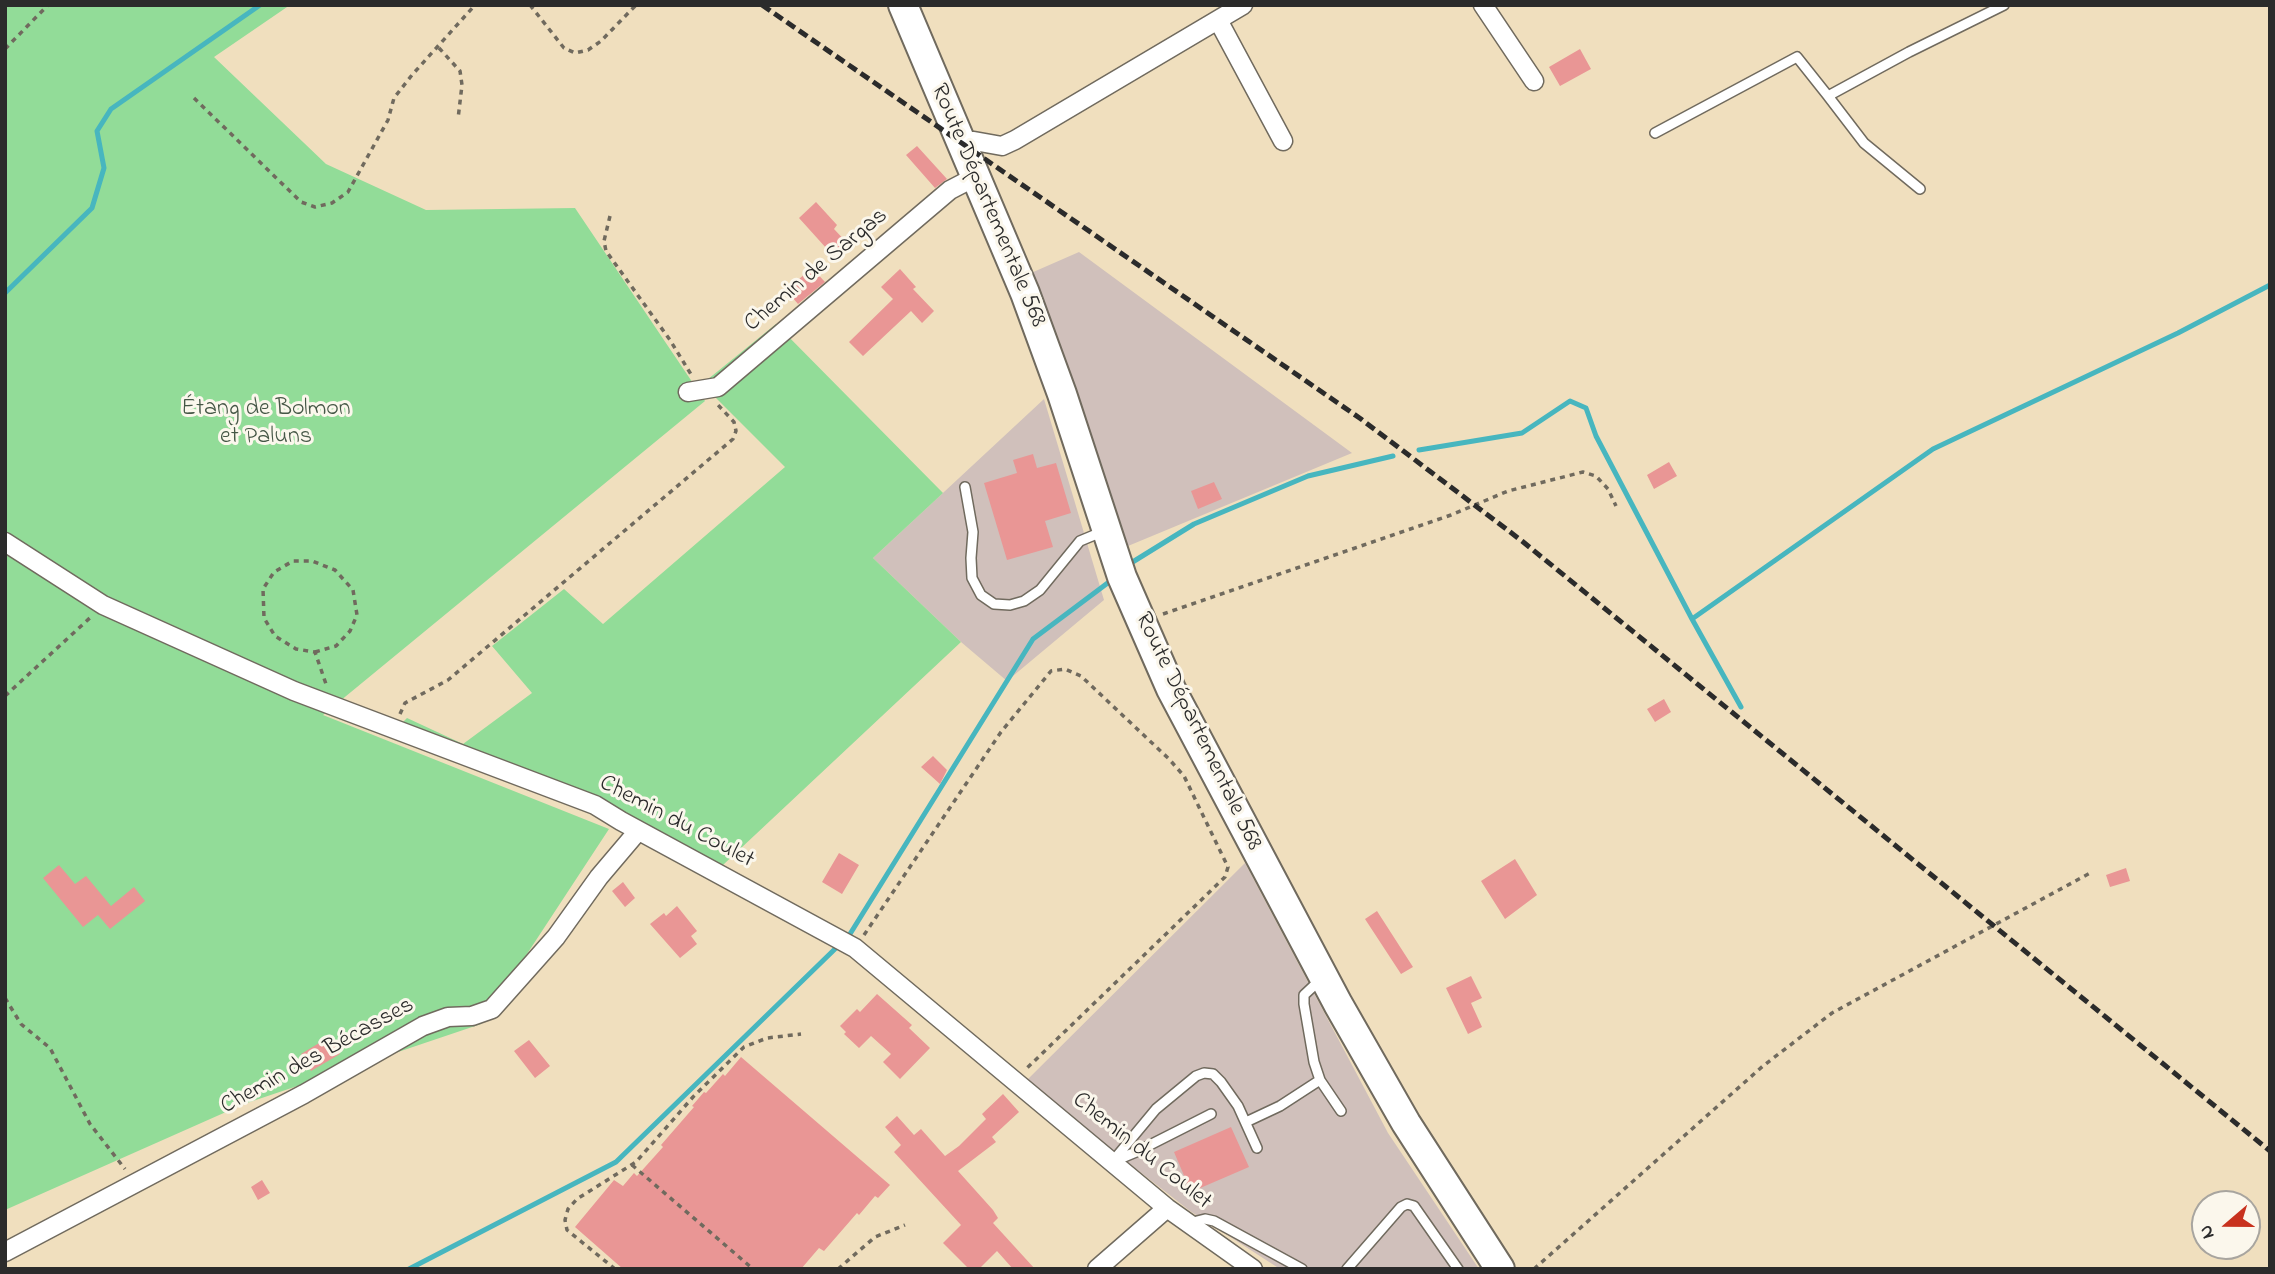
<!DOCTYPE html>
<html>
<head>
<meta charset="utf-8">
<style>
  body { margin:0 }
  #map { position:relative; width:2275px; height:1274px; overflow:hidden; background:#f0dfbe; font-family:"Indie Flower",sans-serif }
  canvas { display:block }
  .frame { position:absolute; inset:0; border:7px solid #2b2b2b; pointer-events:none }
  .north { position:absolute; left:2191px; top:1190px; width:70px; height:70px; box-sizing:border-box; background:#fbf7ec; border:2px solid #a8a59f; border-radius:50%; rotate:250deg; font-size:19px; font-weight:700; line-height:28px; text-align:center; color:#2b2b2b }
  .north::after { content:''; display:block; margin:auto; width:24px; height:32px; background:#c8321e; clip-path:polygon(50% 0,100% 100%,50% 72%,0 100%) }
</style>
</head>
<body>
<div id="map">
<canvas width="2275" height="1274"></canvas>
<div class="frame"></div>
<div class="north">N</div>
</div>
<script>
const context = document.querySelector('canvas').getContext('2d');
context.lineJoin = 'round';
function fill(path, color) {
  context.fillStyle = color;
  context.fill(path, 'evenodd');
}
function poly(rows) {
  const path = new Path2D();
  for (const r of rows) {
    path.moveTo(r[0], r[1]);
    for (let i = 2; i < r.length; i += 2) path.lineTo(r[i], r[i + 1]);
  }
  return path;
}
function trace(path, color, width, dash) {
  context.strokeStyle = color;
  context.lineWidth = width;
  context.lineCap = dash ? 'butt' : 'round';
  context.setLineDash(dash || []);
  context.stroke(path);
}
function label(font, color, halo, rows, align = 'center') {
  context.font = font + ' "Indie Flower",sans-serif';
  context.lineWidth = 6;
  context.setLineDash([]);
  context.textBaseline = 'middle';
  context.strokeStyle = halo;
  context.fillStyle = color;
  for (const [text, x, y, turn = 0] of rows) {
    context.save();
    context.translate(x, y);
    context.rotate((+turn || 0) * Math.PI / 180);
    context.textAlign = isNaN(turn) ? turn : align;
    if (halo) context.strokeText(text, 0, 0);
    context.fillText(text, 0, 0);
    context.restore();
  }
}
const industrial = poly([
  [1079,252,1352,453,1128,546,1031,273],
  [1044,399,1104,600,1007,681,961,642,873,558],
  [1245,863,1388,1133,1479,1269,1280,1269,1190,1211,1025,1082]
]);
const green = poly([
  [5,5,290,5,214,57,326,164,426,210,575,208,705,401,323,715,609,829,481,1024,244,1104,5,1210],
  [776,324,943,493,873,558,961,642,708,879,623,832,595,812,389,736,407,718,463,744,532,693,492,646,564,589,603,624,785,467,702,384]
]);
const stream = poly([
  [5,293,92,208,104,168,97,131,111,109,260,5],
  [1419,450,1522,433,1570,401,1586,408,1596,436,1692,619,1933,449,2178,333,2270,285],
  [1131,563,1194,524,1308,476,1393,456],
  [1692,619,1741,707],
  [850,934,1033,639,1109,582],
  [409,1269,616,1162,837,947]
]);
const building = poly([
  [1580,49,1591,69,1560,86,1549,67],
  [917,146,947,179,935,188,906,155],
  [816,202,837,225,834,229,850,246,836,259,799,218],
  [812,268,825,282,798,304,786,290],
  [900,269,916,287,913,289,934,311,922,323,911,311,863,356,849,342,893,299,881,287],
  [1033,454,1037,468,1056,463,1071,513,1045,521,1053,547,1007,560,984,483,1017,473,1013,460],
  [1669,462,1677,476,1654,489,1647,475],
  [1214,482,1222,499,1198,509,1191,491],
  [1664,699,1671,712,1655,722,1647,709],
  [933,756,947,770,940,784,921,767],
  [839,853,859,865,842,894,822,882],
  [1515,859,1537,895,1505,919,1481,881],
  [59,865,75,884,86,876,111,906,134,887,145,901,110,929,98,915,83,927,43,878],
  [2126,868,2130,881,2110,887,2106,875],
  [623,882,635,898,625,907,612,891],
  [677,906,697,931,691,936,697,944,680,958,650,924,664,913,666,916],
  [1377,911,1413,967,1401,974,1365,919],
  [1471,976,1482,998,1471,1003,1482,1027,1468,1034,1446,988],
  [877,994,912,1025,909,1028,930,1048,900,1079,883,1062,891,1054,871,1036,859,1048,844,1034,846,1032,840,1026,857,1009,860,1012],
  [329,1037,340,1054,311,1071,301,1054],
  [529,1040,550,1066,535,1078,514,1051],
  [741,1057,890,1185,878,1198,875,1196,859,1215,857,1213,824,1251,819,1248,801,1269,623,1269,575,1227,614,1180,623,1186,634,1173,637,1176,663,1147,661,1145,694,1107,692,1106,704,1092,706,1093,723,1074,725,1076],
  [1003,1094,1019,1112,992,1137,996,1142,958,1171,993,1210,998,1218,993,1223,1035,1269,1013,1269,997,1251,979,1269,969,1269,943,1243,961,1225,894,1152,901,1145,885,1127,897,1116,914,1135,921,1129,945,1156,959,1146,986,1119,982,1114],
  [1231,1127,1249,1167,1191,1192,1174,1152],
  [262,1180,270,1193,258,1200,251,1187]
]);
const path = poly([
  [530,5,564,48,575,53,588,50,601,41,636,5],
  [439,48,460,71,462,85,458,119],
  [5,49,48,5],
  [194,98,301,202,315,207,332,203,348,192,388,120,394,98,412,75,475,5],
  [610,216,604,241,606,251,670,340,692,376],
  [1163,614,1451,515,1508,491,1583,472,1596,476,1608,489,1616,506],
  [315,652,336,646,350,631,357,615,353,590,335,570,312,561,293,561,274,572,263,589,264,618,275,636,296,649,315,652,326,684],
  [5,696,92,616],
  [400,714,405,703,448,680,733,439,736,431,734,422,718,405],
  [864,935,1001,732,1051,671,1065,669,1081,676,1169,759,1184,776,1228,867,1225,877,1025,1070],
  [5,998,21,1024,50,1048,90,1124,125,1169],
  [632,1165,753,1269],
  [615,1269,567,1230,565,1220,568,1209,577,1199,636,1162,693,1097,744,1047,767,1038,801,1034],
  [838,1269,875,1237,905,1225],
  [1534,1269,1763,1066,1832,1013,2092,872]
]);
const lane = poly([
  [1828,96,1864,143,1920,189],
  [1655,133,1797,57,1828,96,1909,52,2004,5],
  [965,487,973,532,971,558,972,578,981,595,994,604,1010,605,1024,601,1040,590,1080,541,1104,531],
  [1320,980,1304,995,1304,1004,1314,1062,1320,1080,1341,1111],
  [1211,1114,1136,1152,1112,1162,1156,1109,1196,1076,1204,1073,1213,1074,1221,1082,1238,1106,1257,1148],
  [1246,1122,1280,1106,1320,1080],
  [1192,1226,1197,1221,1205,1219,1214,1221,1302,1269],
  [1347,1269,1401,1207,1407,1204,1414,1206,1458,1269]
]);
const street = poly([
  [1483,5,1534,81],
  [1218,20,1283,141],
  [962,143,974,141,1002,146,1015,140,1243,5],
  [688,392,718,387,950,190,975,177],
  [5,542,103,605,294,691,595,805,621,821,855,948,1167,1208,1253,1269],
  [5,1252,304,1094,423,1026,448,1017,472,1016,492,1009,556,937,599,877,638,831],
  [1097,1269,1167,1208]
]);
const primary = poly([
  [903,5,1025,293,1062,394,1122,577,1171,689,1338,1004,1406,1123,1500,1269]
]);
const rail = poly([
  [762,5,1361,419,1522,541,2270,1151]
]);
const streetNames = [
  ["Route Départementale 568",987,206,67],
  ["Chemin de Sargas",817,271,-40],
  ["Route Départementale 568",1197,732,64],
  ["Chemin du Coulet",676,823,28],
  ["Chemin des Bécasses",318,1057,-29],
  ["Chemin du Coulet",1141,1152,39]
];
const parkNames = [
  ["Étang de Bolmon",266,410],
  ["et Paluns",266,438]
];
fill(industrial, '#d0c0bb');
fill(green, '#92dc98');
trace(stream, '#47b6bf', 5);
fill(building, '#e99695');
trace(lane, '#706a5e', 12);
trace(street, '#706a5e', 21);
trace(primary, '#706a5e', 32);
trace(path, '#706a5e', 3.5, [5, 5]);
trace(lane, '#fff', 9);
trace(street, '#fff', 18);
trace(primary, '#fff', 28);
trace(rail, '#2b2b2b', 5, [10, 5]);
label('24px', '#2b2b2b', '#fbf7ec', streetNames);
label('24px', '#455746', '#fbf7ec', parkNames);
</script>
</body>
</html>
